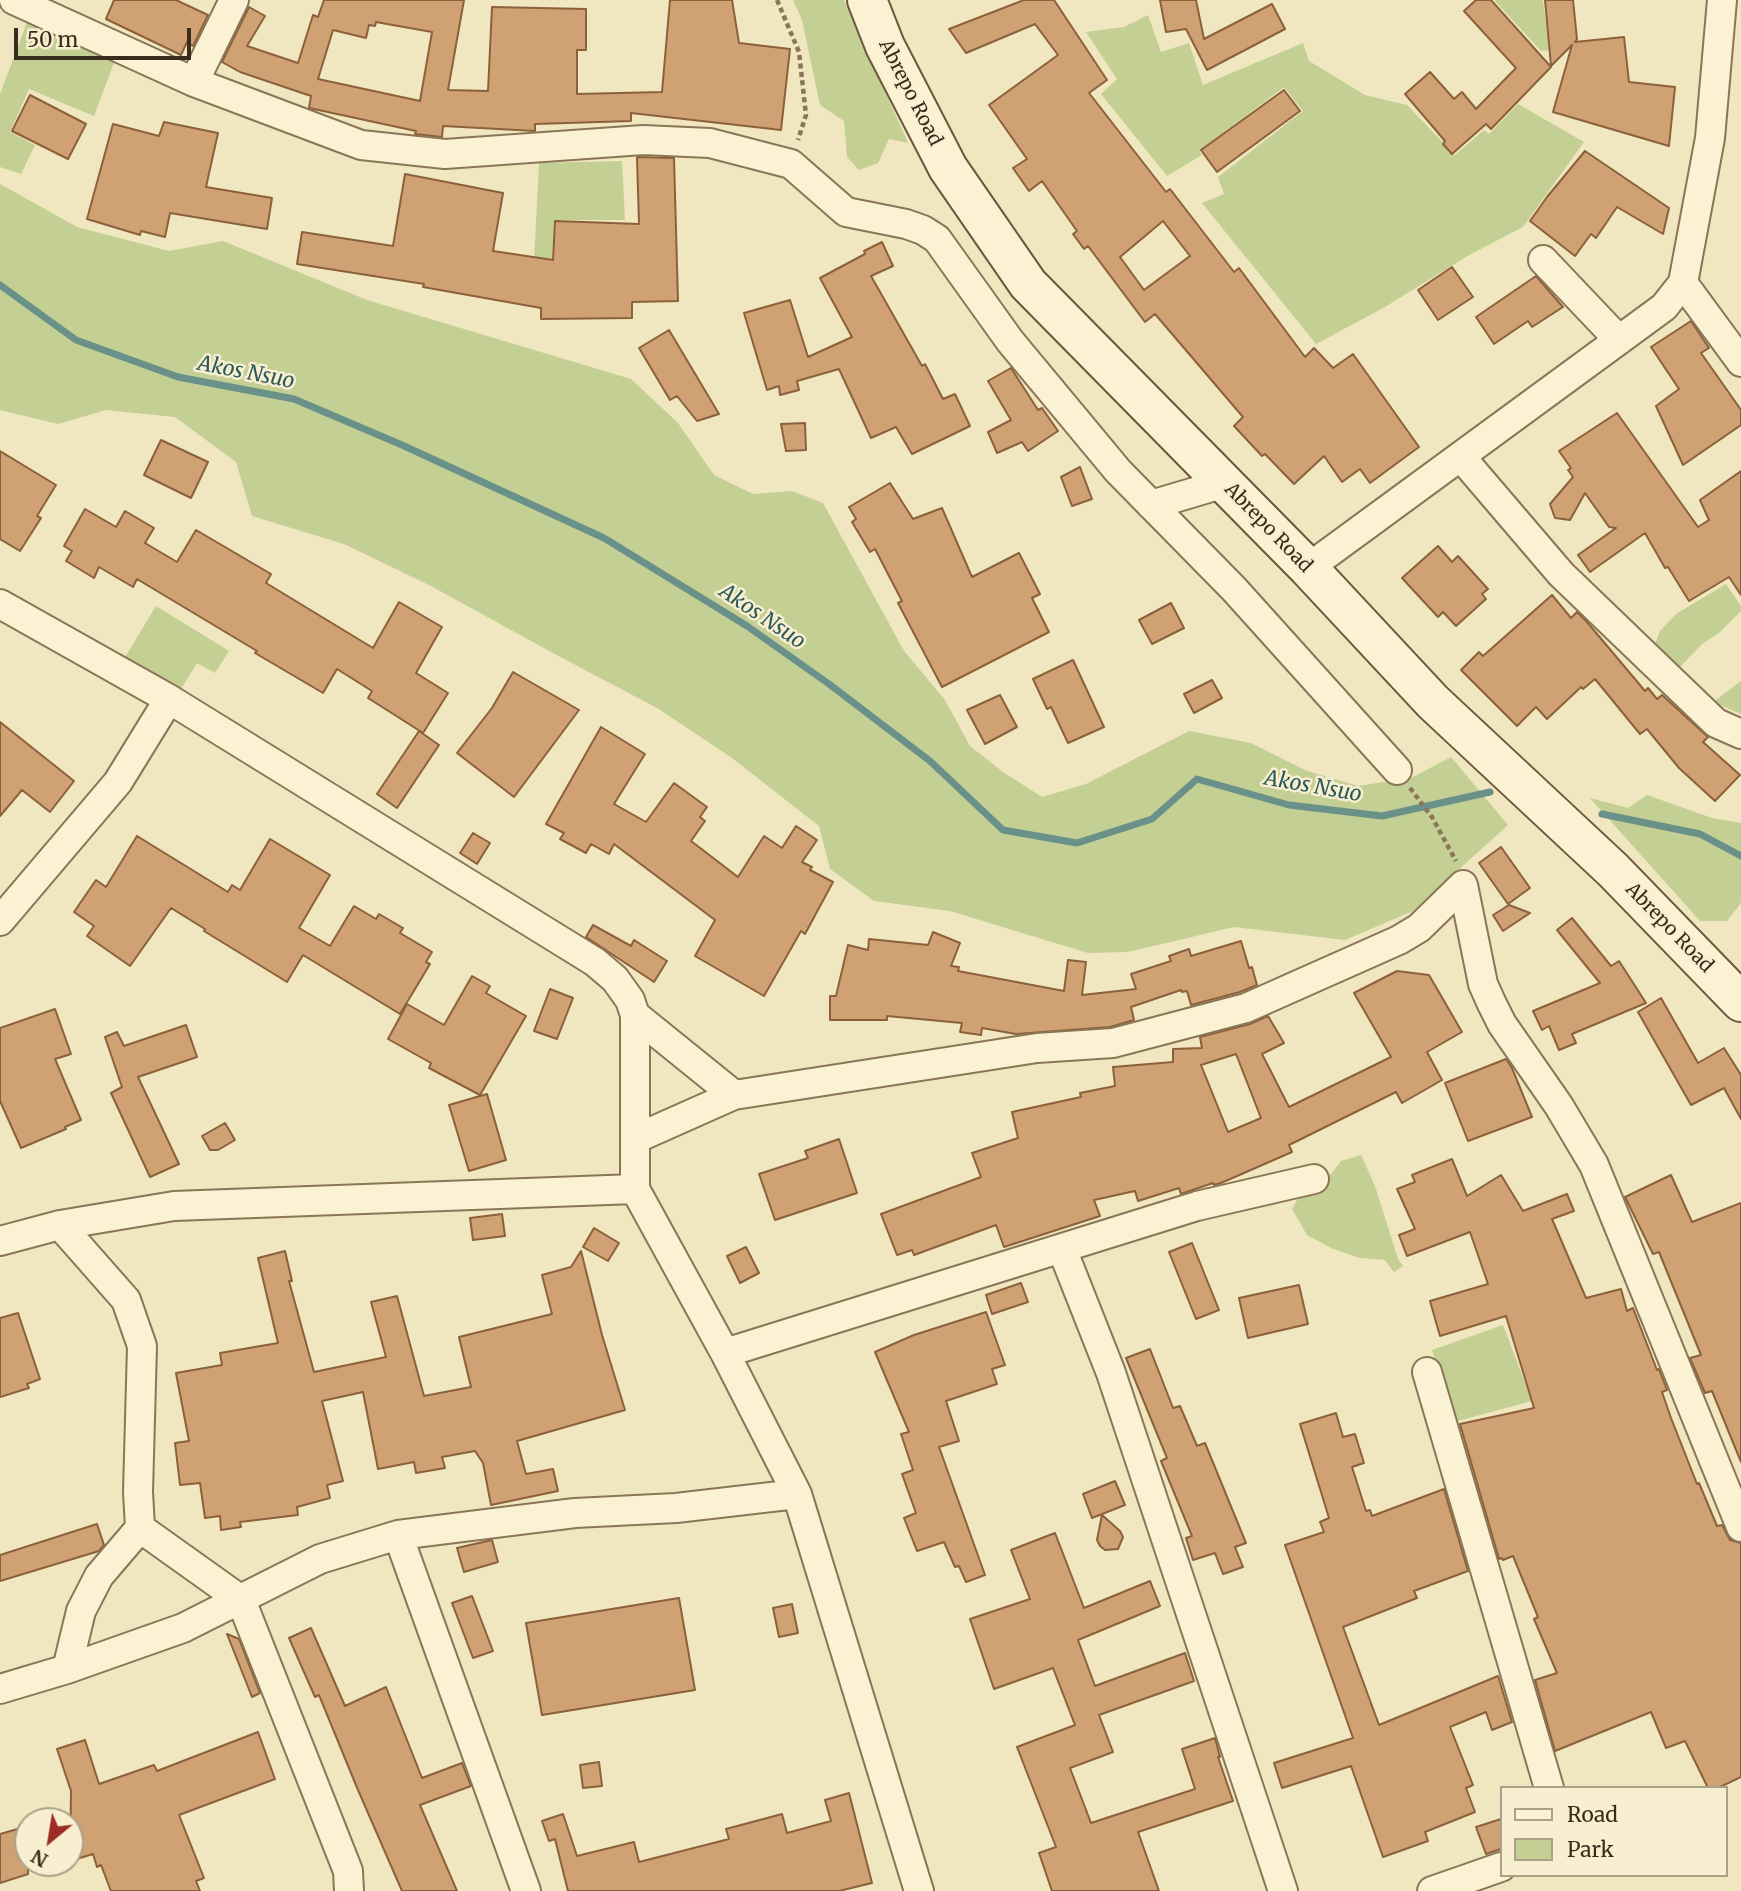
<!DOCTYPE html>
<html>
<head>
<meta charset="utf-8">
<style>
  body { margin:0 }
  #map { position:relative; width:1741px; height:1891px; overflow:hidden; background:#f0e6c0; font-family:Merriweather,serif }
  canvas { display:block }
  .legend { position:absolute; left:1500px; top:1786px; width:228px; height:91px; box-sizing:border-box; background:#f7efd0; border:2px solid #aba188; margin:0; padding:9px 12px; list-style:none; font-size:21px; color:#392c1c }
  .legend li { display:flex; align-items:center; gap:14px; height:35px }
  .legend b { width:35px; border:2px solid #aba188 }
  .north { position:absolute; left:14px; top:1807px; width:70px; height:70px; box-sizing:border-box; background:#f7efd0; border:2px solid #aba188; border-radius:50%; rotate:210deg; font-size:19px; font-weight:700; line-height:28px; text-align:center; color:#392c1c }
  .north::after { content:''; display:block; margin:auto; width:24px; height:32px; background:#9c2c24; clip-path:polygon(50% 0,100% 100%,50% 72%,0 100%) }
  .scale { position:absolute; left:14px; top:28px; width:177px; height:32px; box-sizing:border-box; border:4px solid #392c1c; border-top:0; padding-left:9px; font-size:21px; line-height:24px; white-space:nowrap; color:#392c1c; -webkit-text-stroke:5px #f7efd0; paint-order:stroke }
</style>
</head>
<body>
<div id="map">
<canvas width="1741" height="1891"></canvas>
<ul class="legend">
<li><b style="height:9px;background:#faf2d3"></b>Road</li>
<li><b style="height:19px;background:#c3cf93"></b>Park</li>
</ul>
<div class="north">N</div>
<div class="scale">50 m</div>
</div>
<script>
const context = document.querySelector('canvas').getContext('2d');
context.lineJoin = 'round';
function fill(path, color) {
  context.fillStyle = color;
  context.fill(path, 'evenodd');
}
function poly(rows) {
  const path = new Path2D();
  for (const r of rows) {
    path.moveTo(r[0], r[1]);
    for (let i = 2; i < r.length; i += 2) path.lineTo(r[i], r[i + 1]);
  }
  return path;
}
function trace(path, color, width, dash) {
  context.strokeStyle = color;
  context.lineWidth = width;
  context.lineCap = dash ? 'butt' : 'round';
  context.setLineDash(dash || []);
  context.stroke(path);
}
function label(font, color, halo, rows, align = 'center') {
  context.font = font + ' Merriweather,serif';
  context.lineWidth = 5;
  context.setLineDash([]);
  context.textBaseline = 'middle';
  context.strokeStyle = halo;
  context.fillStyle = color;
  for (const [text, x, y, turn = 0] of rows) {
    context.save();
    context.translate(x, y);
    context.rotate((+turn || 0) * Math.PI / 180);
    context.textAlign = isNaN(turn) ? turn : align;
    if (halo) context.strokeText(text, 0, 0);
    context.fillText(text, 0, 0);
    context.restore();
  }
}
const green = poly([
  [793,0,844,0,908,143,889,139,878,163,859,170,847,157,844,121,820,105,802,20],
  [1494,0,1543,0,1549,50,1541,51],
  [1148,15,1161,52,1189,43,1203,85,1303,43,1309,61,1365,95,1407,105,1455,155,1484,130,1489,134,1518,104,1584,142,1523,227,1469,255,1385,307,1316,344,1202,203,1224,194,1218,177,1303,111,1284,87,1199,151,1202,155,1167,176,1101,94,1117,79,1086,32,1124,27],
  [27,22,115,60,94,116,29,89,10,132,35,145,21,174,0,167,0,94],
  [622,161,625,220,554,220,551,283,533,282,539,163],
  [0,184,77,227,169,251,223,241,367,300,631,379,678,423,714,475,753,494,792,491,823,503,904,651,945,700,970,746,1003,772,1042,797,1086,784,1189,731,1251,743,1307,771,1358,786,1411,778,1451,757,1508,825,1413,911,1345,940,1234,927,1128,952,1088,953,950,911,874,901,830,869,819,826,732,758,657,708,551,652,431,586,344,544,252,516,236,462,175,417,106,410,58,424,0,410],
  [1726,584,1741,606,1741,611,1719,633,1702,644,1678,669,1653,649,1660,631,1676,614],
  [156,606,229,651,215,673,197,663,179,692,124,659],
  [1741,681,1741,714,1713,702],
  [1647,795,1712,818,1741,823,1741,903,1727,921,1700,921,1590,798,1628,808],
  [1361,1155,1375,1186,1398,1259,1403,1266,1394,1272,1385,1260,1360,1258,1331,1248,1307,1235,1292,1209,1300,1195,1332,1173,1341,1161],
  [1503,1325,1532,1401,1454,1422,1432,1350]
]);
const stream = poly([
  [0,285,76,340,178,377,294,399,402,445,604,538,747,626,829,684,930,761,1003,830,1077,843,1152,819,1197,779,1289,805,1382,816,1490,792],
  [1602,814,1700,834,1741,856]
]);
const building = poly([
  [114,0,176,0,208,15,193,46,187,42,181,55,106,19,114,0],
  [324,0,464,0,448,90,488,91,492,7,586,9,586,50,577,50,577,94,662,92,670,0,732,0,739,43,790,49,781,130,631,113,631,121,535,124,535,131,443,126,442,137,415,134,416,131,309,108,311,96,240,72,222,62,249,7,265,16,247,46,298,63,313,15,318,17,324,0],
  [376,22,432,32,420,101,318,79,333,30,366,38,369,25,375,26,376,22],
  [1024,0,1054,0,1107,80,1089,93,1166,192,1170,189,1234,272,1239,268,1305,357,1314,348,1333,368,1353,354,1419,447,1370,483,1360,469,1342,482,1324,456,1294,484,1265,454,1262,456,1234,426,1243,417,1155,314,1145,322,1088,246,1084,249,1073,234,1077,231,1042,181,1029,191,1013,168,1027,159,989,105,1058,55,1035,24,966,53,949,29,1024,0],
  [1163,221,1190,256,1144,290,1120,257,1163,221],
  [1160,0,1196,0,1204,39,1272,4,1285,29,1207,70,1186,29,1166,32,1160,0],
  [1476,0,1491,0,1551,67,1491,129,1486,124,1452,154,1443,144,1445,141,1405,94,1430,72,1454,99,1462,92,1476,109,1516,68,1464,11,1476,0],
  [1545,0,1573,0,1577,39,1575,42,1624,37,1629,82,1675,87,1669,146,1553,112,1572,45,1551,66,1545,0],
  [1284,90,1300,111,1217,172,1201,150,1284,90],
  [30,95,86,124,68,159,12,131,30,95],
  [164,122,218,133,206,187,272,198,267,229,170,213,165,237,141,231,140,235,87,219,113,124,159,136,164,122],
  [1585,151,1669,208,1663,234,1617,207,1596,238,1591,234,1575,256,1530,221,1547,197,1585,151],
  [637,157,674,158,678,301,632,302,632,318,541,319,541,308,423,287,424,284,297,264,302,232,393,246,405,174,503,193,493,251,553,260,555,221,639,224,637,157],
  [882,242,893,266,871,276,922,366,925,364,943,399,955,394,970,426,912,454,896,427,871,438,839,369,797,381,799,390,780,395,779,386,767,390,744,313,790,300,808,357,852,337,820,278,865,254,864,251,882,242],
  [1452,267,1473,297,1438,320,1418,290,1452,267],
  [1536,276,1563,307,1532,327,1528,321,1494,344,1476,317,1536,276],
  [1691,321,1709,348,1701,353,1741,410,1741,425,1683,465,1656,406,1679,389,1651,347,1691,321],
  [669,330,719,414,697,421,677,396,670,400,639,348,669,330],
  [1011,368,1038,410,1042,408,1058,431,1028,451,1022,442,997,453,988,432,1011,420,988,381,1011,368],
  [1617,413,1698,527,1709,520,1700,500,1741,471,1741,595,1729,577,1689,601,1668,567,1665,568,1645,533,1590,572,1578,555,1616,528,1609,527,1585,493,1570,520,1555,518,1550,504,1573,477,1568,470,1571,468,1559,451,1617,413],
  [805,423,806,450,786,451,781,424,805,423],
  [161,440,208,462,191,498,144,475,161,440],
  [0,451,56,485,37,516,41,518,20,551,0,539,0,451],
  [1080,467,1092,499,1072,506,1061,477,1080,467],
  [890,483,913,519,942,508,972,577,1019,553,1040,594,1032,598,1049,632,942,687,898,603,902,601,875,549,870,552,852,522,856,519,849,507,890,483],
  [85,509,116,527,125,511,154,528,145,543,177,562,196,530,271,574,266,583,373,648,399,602,442,627,416,673,448,693,423,733,368,698,372,691,337,669,323,693,255,653,257,651,137,579,133,587,99,567,94,578,66,561,72,551,64,546,85,509],
  [1438,546,1452,562,1458,556,1488,589,1482,594,1486,599,1456,626,1443,612,1438,617,1402,578,1438,546],
  [1552,595,1571,618,1577,612,1587,622,1645,691,1648,688,1657,699,1662,695,1708,737,1703,742,1740,775,1715,801,1679,768,1647,729,1640,734,1595,679,1583,689,1581,687,1547,719,1536,707,1517,726,1461,670,1479,652,1483,656,1552,595],
  [1171,603,1184,628,1152,644,1139,620,1171,603],
  [1073,660,1104,727,1068,743,1051,707,1047,709,1033,679,1073,660],
  [513,672,579,710,514,797,457,753,492,708,513,672],
  [1212,680,1222,698,1194,713,1184,694,1212,680],
  [1000,695,1017,727,985,744,967,710,1000,695],
  [0,722,74,781,50,812,22,790,0,816,0,722],
  [601,727,645,754,614,804,646,822,674,783,707,807,700,817,705,821,691,841,738,877,764,836,782,848,796,826,817,840,802,862,812,867,810,870,833,882,805,934,801,931,764,996,695,956,715,920,614,844,609,854,591,844,586,853,560,839,564,833,546,824,601,727],
  [419,731,439,745,397,808,377,794,419,731],
  [473,833,490,843,477,864,460,853,473,833],
  [137,836,228,892,232,885,240,890,270,839,330,875,299,928,330,946,354,906,376,919,379,914,403,928,400,933,432,952,426,962,430,964,400,1014,303,955,287,982,204,931,205,929,171,908,130,966,87,936,94,926,74,912,96,880,106,887,137,836],
  [1501,847,1530,888,1508,904,1479,863,1501,847],
  [1509,905,1530,913,1503,931,1493,915,1509,905],
  [1572,918,1611,966,1619,961,1646,1003,1572,1034,1576,1043,1559,1050,1549,1026,1542,1030,1533,1011,1600,983,1557,930,1572,918],
  [593,925,631,946,634,940,667,961,654,982,586,937,593,925],
  [933,932,960,943,951,966,959,967,958,971,1064,991,1068,960,1086,962,1082,995,1136,989,1131,974,1171,961,1169,956,1189,949,1191,956,1241,941,1249,968,1252,967,1257,985,1240,992,1191,1005,1187,991,1182,992,1181,990,1131,1007,1134,1020,1110,1027,1016,1034,982,1028,981,1035,960,1032,962,1023,887,1016,887,1020,830,1020,830,996,836,996,848,945,868,950,869,939,928,945,933,932],
  [1397,971,1429,975,1462,1032,1427,1052,1442,1080,1402,1103,1396,1092,1289,1145,1292,1152,1221,1183,1214,1185,1213,1183,1181,1194,1179,1188,1138,1201,1135,1191,1094,1200,1100,1216,1004,1247,996,1225,914,1255,912,1250,897,1255,881,1214,981,1177,972,1153,1018,1138,1012,1112,1081,1097,1080,1093,1115,1086,1113,1067,1173,1062,1173,1049,1202,1048,1200,1037,1250,1024,1268,1016,1284,1043,1262,1054,1289,1107,1391,1057,1354,993,1397,971],
  [1236,1054,1261,1118,1228,1132,1201,1065,1236,1054],
  [472,976,490,986,486,993,526,1016,480,1095,429,1068,431,1063,388,1039,407,1004,444,1025,472,976],
  [550,989,573,998,557,1039,534,1031,550,989],
  [1661,998,1698,1063,1724,1048,1741,1075,1741,1119,1724,1088,1691,1105,1638,1012,1661,998],
  [55,1009,71,1054,55,1059,81,1120,65,1127,66,1129,21,1148,0,1101,0,1028,55,1009],
  [186,1025,197,1057,138,1077,179,1164,150,1177,111,1093,122,1087,105,1037,117,1032,124,1046,186,1025],
  [1506,1059,1512,1068,1532,1117,1468,1141,1445,1083,1506,1059],
  [487,1094,506,1160,469,1171,449,1105,487,1094],
  [225,1123,235,1140,218,1150,210,1150,202,1136,225,1123],
  [839,1139,857,1193,775,1220,759,1174,808,1158,805,1151,839,1139],
  [1452,1159,1467,1196,1501,1175,1523,1211,1567,1194,1574,1211,1552,1219,1586,1298,1621,1289,1627,1311,1633,1308,1657,1370,1659,1369,1667,1390,1662,1392,1671,1418,1697,1484,1699,1483,1717,1526,1722,1525,1730,1540,1741,1543,1741,1777,1718,1788,1708,1788,1685,1741,1666,1748,1651,1712,1555,1751,1535,1680,1557,1673,1534,1619,1538,1617,1513,1556,1503,1560,1502,1558,1499,1559,1460,1424,1534,1408,1506,1316,1440,1336,1430,1301,1488,1284,1470,1232,1407,1256,1399,1235,1415,1229,1397,1189,1415,1182,1412,1175,1452,1159],
  [1671,1175,1692,1222,1741,1203,1741,1462,1712,1391,1705,1393,1690,1358,1701,1355,1659,1252,1653,1254,1625,1197,1671,1175],
  [502,1214,505,1236,473,1240,470,1218,502,1214],
  [594,1228,619,1243,608,1261,583,1247,594,1228],
  [1192,1243,1219,1310,1196,1319,1169,1252,1192,1243],
  [746,1247,759,1273,740,1283,727,1256,746,1247],
  [285,1251,292,1281,289,1281,314,1372,386,1357,371,1302,397,1296,424,1396,471,1387,459,1337,552,1314,542,1275,571,1267,581,1251,602,1335,625,1410,517,1441,526,1474,553,1469,558,1491,491,1505,483,1463,475,1451,442,1457,445,1468,416,1473,414,1462,378,1469,363,1392,322,1401,343,1481,327,1485,330,1498,297,1507,298,1515,240,1522,241,1527,221,1530,220,1516,205,1518,200,1483,180,1485,175,1443,189,1441,176,1373,222,1365,220,1353,278,1343,258,1258,285,1251],
  [1021,1283,1028,1302,992,1314,986,1295,1021,1283],
  [1299,1285,1308,1324,1248,1338,1239,1298,1299,1285],
  [986,1312,1005,1365,992,1369,997,1384,946,1401,959,1441,939,1447,985,1575,966,1582,959,1566,955,1567,944,1542,917,1551,904,1518,916,1513,902,1474,913,1470,901,1434,909,1432,875,1352,914,1335,986,1312],
  [18,1313,40,1379,27,1384,29,1388,0,1397,0,1318,18,1313],
  [1150,1349,1173,1408,1180,1406,1197,1446,1205,1443,1246,1543,1235,1547,1243,1567,1223,1574,1215,1553,1193,1560,1186,1538,1192,1536,1161,1461,1167,1458,1126,1358,1150,1349],
  [1336,1413,1343,1437,1355,1434,1364,1463,1352,1467,1366,1511,1370,1510,1372,1516,1444,1489,1468,1571,1414,1591,1417,1598,1343,1627,1379,1725,1498,1676,1512,1722,1492,1730,1486,1712,1450,1727,1473,1785,1466,1788,1475,1812,1425,1832,1428,1841,1383,1857,1351,1766,1282,1788,1274,1763,1353,1738,1285,1545,1324,1532,1320,1522,1329,1518,1300,1424,1336,1413],
  [1115,1481,1125,1505,1092,1518,1083,1494,1115,1481],
  [1102,1515,1120,1531,1123,1537,1118,1549,1105,1550,1100,1546,1097,1540,1102,1515],
  [97,1524,104,1545,99,1551,0,1581,0,1555,97,1524],
  [1055,1533,1084,1608,1150,1581,1160,1606,1078,1640,1095,1686,1185,1653,1194,1681,1099,1715,1113,1752,1070,1768,1091,1823,1195,1789,1182,1749,1215,1738,1220,1757,1218,1757,1233,1801,1138,1832,1159,1891,1052,1891,1039,1853,1056,1847,1017,1747,1075,1725,1053,1668,994,1689,970,1619,1030,1599,1011,1550,1055,1533],
  [492,1540,498,1562,464,1572,457,1548,492,1540],
  [472,1596,493,1651,473,1658,452,1603,472,1596],
  [679,1598,695,1690,542,1715,526,1623,679,1598],
  [792,1604,798,1633,779,1637,773,1608,792,1604],
  [311,1628,345,1706,386,1687,422,1778,462,1763,471,1786,420,1805,457,1891,402,1891,358,1790,319,1695,315,1697,289,1638,311,1628],
  [227,1634,239,1639,260,1693,252,1697,227,1634],
  [258,1732,275,1779,179,1815,204,1878,196,1881,200,1891,111,1891,101,1865,97,1867,93,1854,70,1861,71,1791,57,1749,85,1740,99,1784,154,1765,157,1771,258,1732],
  [599,1762,602,1786,583,1788,580,1765,599,1762],
  [849,1793,872,1883,839,1891,568,1891,555,1839,549,1841,542,1821,563,1814,577,1856,634,1842,639,1862,729,1839,726,1829,782,1814,787,1833,831,1821,825,1800,849,1793],
  [1501,1819,1501,1849,1486,1854,1476,1827,1501,1819],
  [28,1826,28,1874,0,1883,0,1834,28,1826]
]);
const path = poly([
  [777,0,799,52,806,115,798,140],
  [1410,788,1432,817,1456,861]
]);
const street = poly([
  [14,0,194,82],
  [234,0,194,82,361,145,445,154,643,140,710,143,791,164,846,212,906,224,923,230,937,239,1010,341,1118,471,1234,589,1397,770],
  [1543,260,1619,340],
  [1683,283,1741,362],
  [1461,457,1561,574,1716,723,1741,734],
  [1151,505,1225,483],
  [1308,568,1664,307,1683,283,1710,138,1722,0],
  [0,604,169,699,595,962,615,979,630,1000,635,1015,635,1189,725,1353,797,1494,919,1891],
  [0,921,118,782,169,699],
  [635,1015,734,1095],
  [635,1139,734,1095,1037,1048,1113,1043,1246,1008,1399,940,1419,928,1463,885,1483,984,1491,1002,1502,1024,1559,1106,1594,1165,1741,1527],
  [60,1225,126,1300,142,1346,138,1492,140,1528,241,1600,348,1871,349,1891],
  [0,1241,60,1225,174,1206,635,1189],
  [1062,1249,1111,1373,1283,1891],
  [725,1353,1197,1206,1314,1179],
  [1427,1372,1549,1788],
  [398,1535,526,1891],
  [67,1669,81,1611,99,1576,140,1528],
  [0,1689,67,1669,183,1628,320,1559,398,1535,575,1513,676,1508,797,1494],
  [1432,1891,1501,1867]
]);
const secondary = poly([
  [867,0,885,46,948,168,1028,284,1308,568,1433,702,1613,870,1741,1002]
]);
const streetNames = [
  ["Abrepo Road",910,93,63],
  ["Abrepo Road",1268,528,46],
  ["Abrepo Road",1669,928,46]
];
const waterNames = [
  ["Akos Nsuo",246,373,11],
  ["Akos Nsuo",762,617,34],
  ["Akos Nsuo",1313,787,10]
];
fill(green, '#c3cf93');
trace(stream, '#6a908a', 7);
fill(building, '#d0a273');
trace(building, '#8b613b', 2);
trace(street, '#8a7657', 32);
trace(secondary, '#6c573a', 42);
trace(path, '#8a7657', 4.5, [5, 3.5]);
trace(street, '#faf2d3', 28);
trace(secondary, '#faf2d3', 38);
label('19px', '#392c1c', '#f7efd0', streetNames);
label('italic 21px', '#2a5959', '#f7efd0', waterNames);
</script>
</body>
</html>
